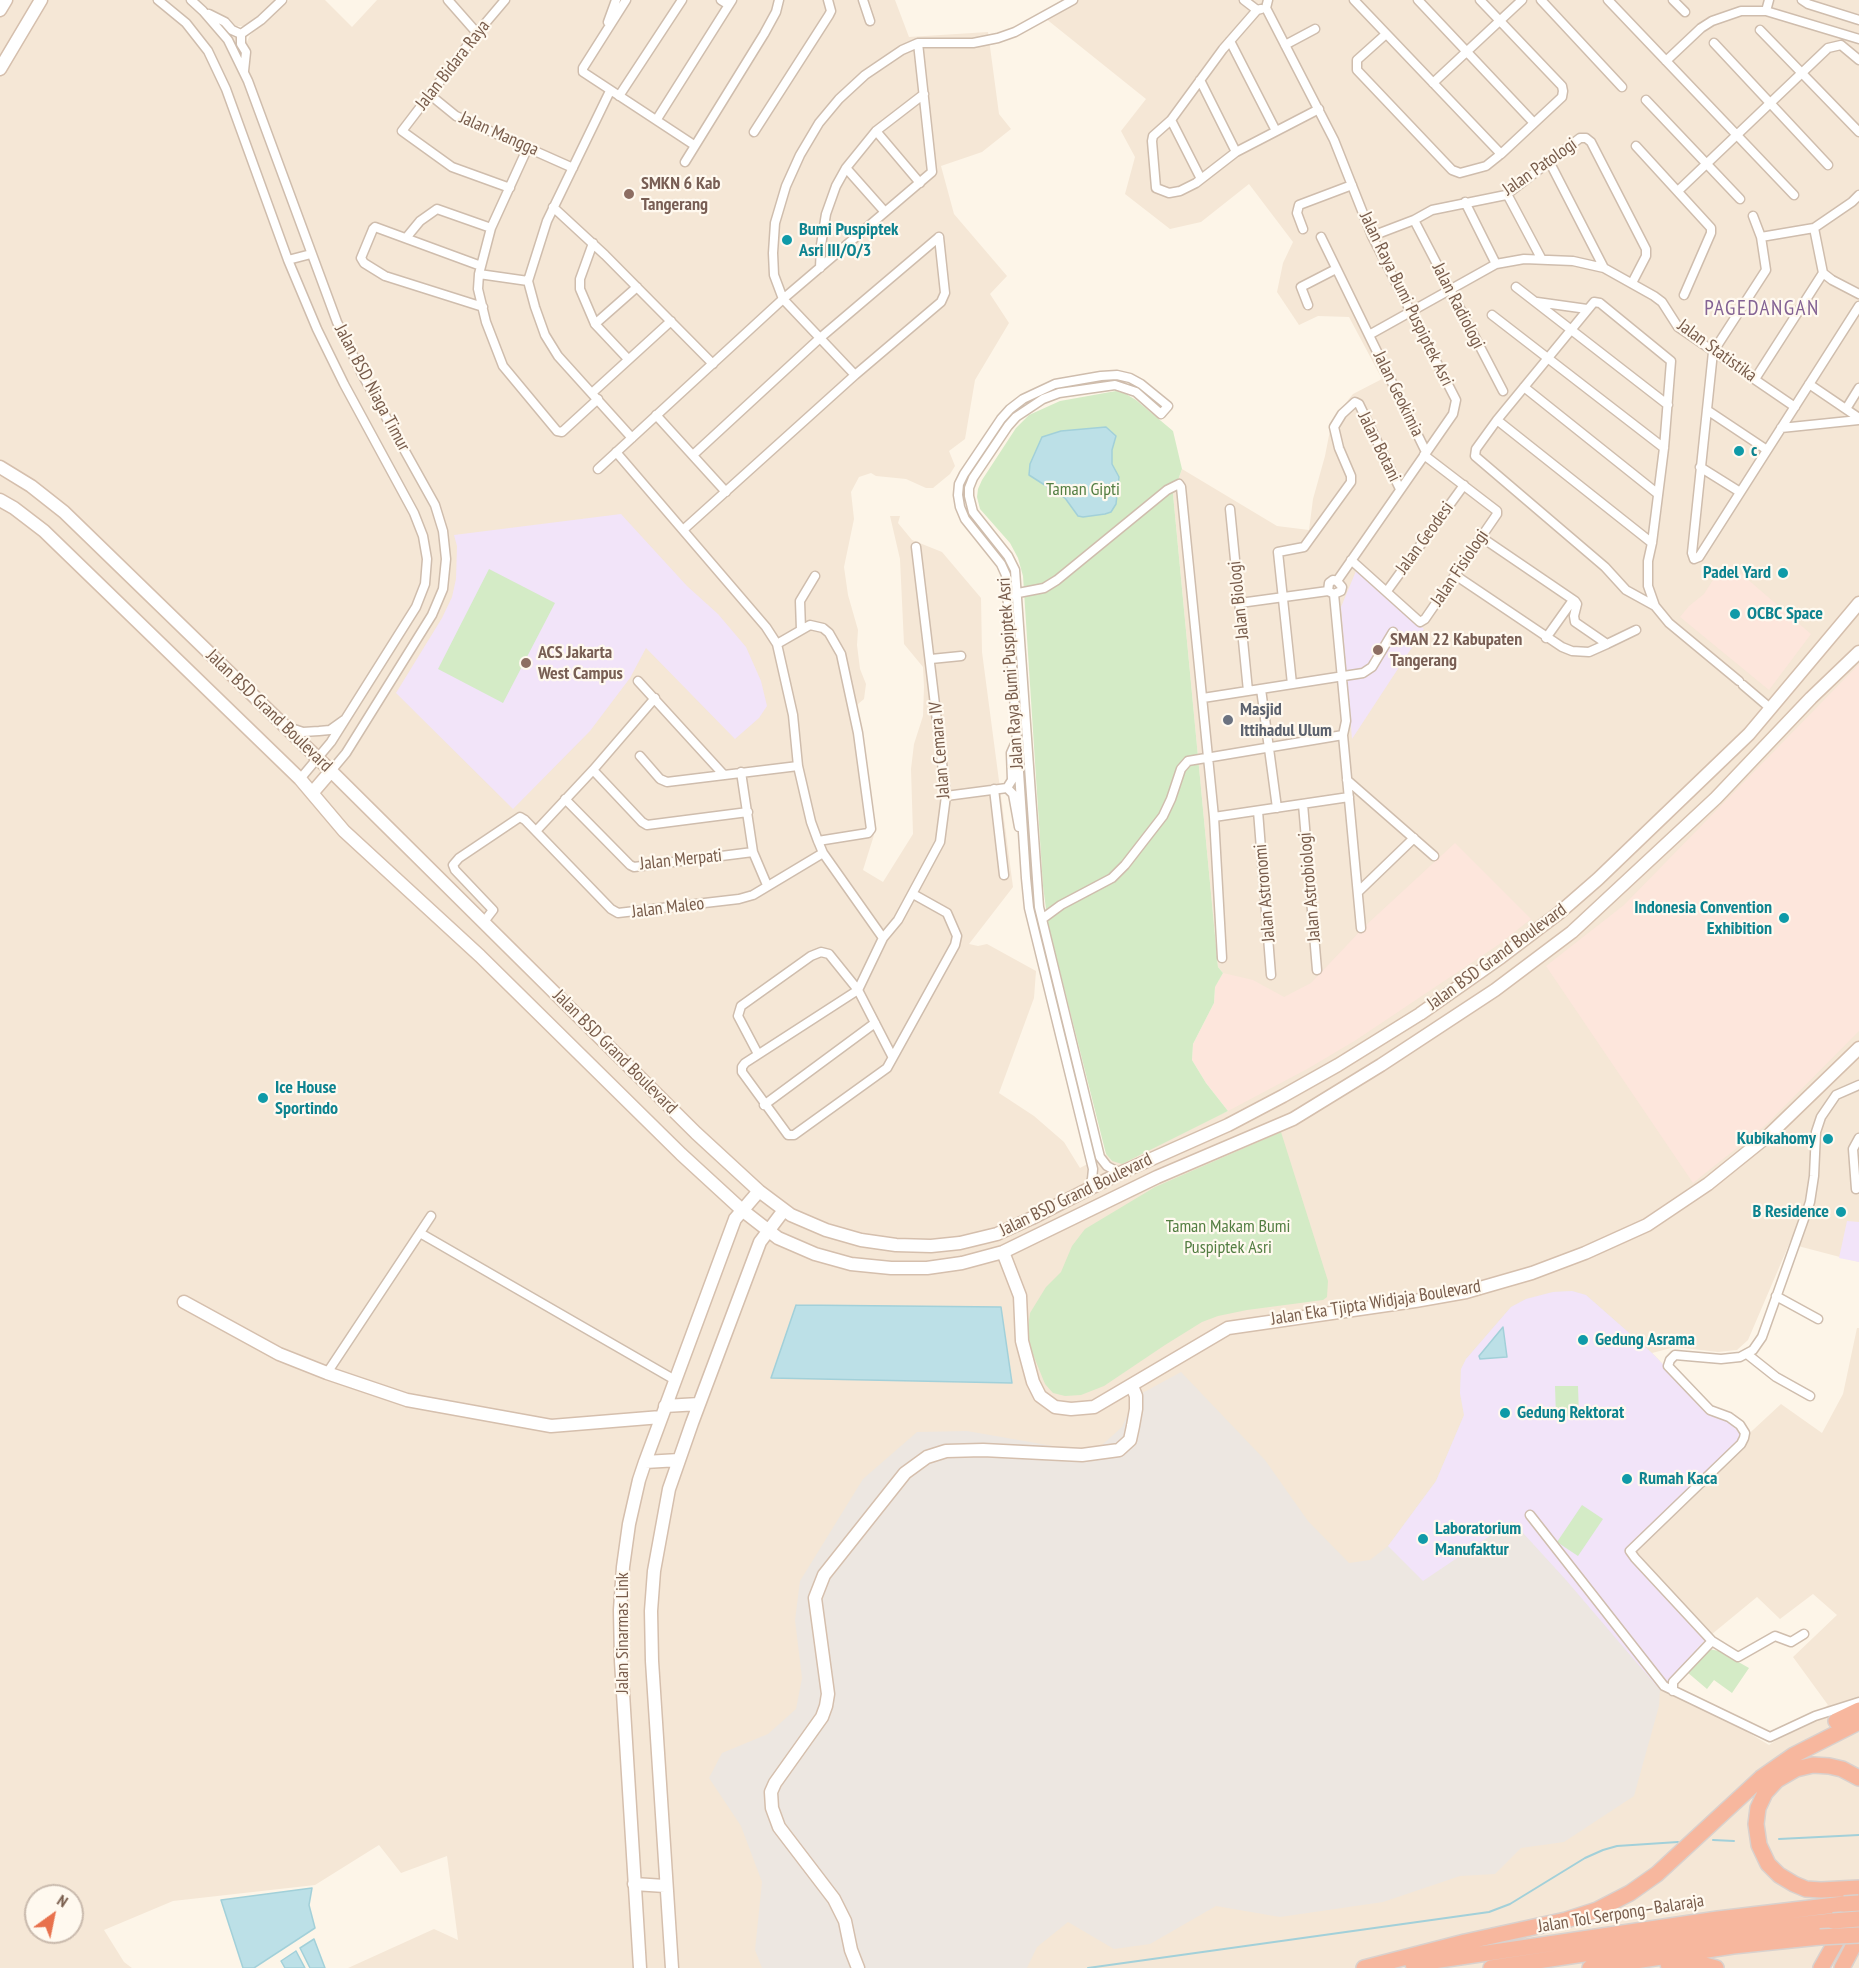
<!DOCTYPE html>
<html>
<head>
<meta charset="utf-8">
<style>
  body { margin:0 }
  #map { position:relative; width:1859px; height:1968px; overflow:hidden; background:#fdf5e8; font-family:"PT Sans Narrow",sans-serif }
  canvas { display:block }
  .north { position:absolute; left:24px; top:1884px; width:60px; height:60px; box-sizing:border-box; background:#fff9ef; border:2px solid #c9baad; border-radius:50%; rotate:33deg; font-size:16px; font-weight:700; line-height:24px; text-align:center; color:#785c4b }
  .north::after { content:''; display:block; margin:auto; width:21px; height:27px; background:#e8714c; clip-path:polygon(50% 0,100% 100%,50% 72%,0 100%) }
</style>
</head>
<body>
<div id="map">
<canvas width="1859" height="1968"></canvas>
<div class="north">N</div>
</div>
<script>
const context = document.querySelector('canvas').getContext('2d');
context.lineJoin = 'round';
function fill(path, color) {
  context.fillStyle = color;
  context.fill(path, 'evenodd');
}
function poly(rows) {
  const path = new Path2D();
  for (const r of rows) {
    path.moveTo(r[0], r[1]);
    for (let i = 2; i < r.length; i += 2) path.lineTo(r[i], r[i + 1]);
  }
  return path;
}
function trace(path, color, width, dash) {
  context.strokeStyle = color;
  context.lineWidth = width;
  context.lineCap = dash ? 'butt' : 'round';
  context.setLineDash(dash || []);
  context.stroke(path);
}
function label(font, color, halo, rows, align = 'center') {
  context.font = font + ' "PT Sans Narrow",sans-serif';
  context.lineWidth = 4.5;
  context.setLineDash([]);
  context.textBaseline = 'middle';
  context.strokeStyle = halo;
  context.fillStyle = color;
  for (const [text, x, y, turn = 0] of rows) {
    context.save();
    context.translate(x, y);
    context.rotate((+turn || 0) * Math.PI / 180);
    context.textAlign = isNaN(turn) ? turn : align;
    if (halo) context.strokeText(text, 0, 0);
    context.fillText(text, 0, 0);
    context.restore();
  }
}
const residential = poly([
  [0,0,278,0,245,26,237,26,247,42,250,35,289,0,325,0,352,27,377,0,895,0,909,37,988,32,999,114,1011,129,982,152,941,166,954,214,1007,276,990,294,1009,323,975,380,965,439,949,451,955,466,950,474,933,488,926,488,906,479,876,476,871,473,859,477,851,492,854,519,844,567,848,595,858,630,857,645,860,669,866,684,864,699,852,709,869,790,874,835,863,870,883,882,913,834,911,769,914,744,923,716,924,687,923,667,904,644,900,559,890,516,900,516,898,523,912,540,942,552,981,598,982,652,1013,887,969,944,978,946,987,944,1036,971,1034,998,999,1093,1034,1116,1064,1142,1080,1168,1106,1154,1112,1161,1228,1111,1215,987,1223,973,1218,967,1173,494,1182,469,1277,526,1309,530,1313,499,1325,456,1332,420,1353,394,1382,379,1349,317,1318,316,1299,325,1277,292,1283,263,1293,242,1249,184,1201,222,1170,229,1125,194,1135,157,1121,131,1146,99,1040,14,1062,0,1859,0,1859,1262,1798,1246,1790,1242,1748,1340,1737,1350,1718,1352,1675,1347,1652,1353,1714,1417,1724,1418,1740,1442,1781,1404,1822,1433,1843,1394,1857,1328,1859,1328,1859,1968,348,1968,434,1929,458,1940,447,1856,401,1873,379,1845,315,1885,173,1901,104,1930,124,1962,132,1968,0,1968],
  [1813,1594,1837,1615,1793,1657,1828,1705,1769,1745,1724,1718,1660,1690,1706,1639,1757,1597,1780,1619],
  [36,1896,72,1896,72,1932,36,1932]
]);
const commercial = poly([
  [1731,565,1811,634,1769,690,1680,617,1689,606,1704,594,1713,580],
  [1859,664,1859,1031,1767,1124,1693,1183,1546,966,1624,905],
  [1455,843,1531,919,1498,945,1356,1040,1309,1068,1228,1111,1206,1083,1192,1060,1193,1044,1214,1003,1215,987,1223,973,1253,980,1284,997,1311,983,1365,926]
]);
const industrial = poly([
  [1572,1291,1586,1295,1652,1353,1714,1417,1724,1418,1626,1551,1627,1556,1706,1639,1660,1690,1659,1706,1634,1796,1564,1842,1521,1848,1495,1874,1460,1876,1383,1902,1280,1917,1216,1906,1150,1944,1114,1949,1068,1922,1037,1947,1027,1968,762,1968,755,1950,762,1882,741,1826,709,1778,722,1753,768,1734,796,1709,802,1678,795,1620,800,1581,863,1479,917,1432,967,1431,1093,1453,1122,1427,1135,1397,1181,1372,1265,1460,1308,1521,1349,1563,1370,1560,1388,1546,1436,1481,1464,1415,1460,1393,1461,1369,1466,1359,1511,1307,1526,1299,1553,1292]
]);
const education = poly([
  [621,514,687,586,718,614,746,647,761,681,767,706,759,718,735,739,646,648,630,678,590,731,513,809,396,693,442,618,452,597,456,579,457,546,454,535],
  [1356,571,1424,629,1352,739,1341,607],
  [1847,1221,1859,1222,1859,1262,1839,1258],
  [1572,1291,1586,1295,1652,1353,1714,1417,1724,1418,1733,1423,1742,1436,1739,1443,1626,1551,1627,1556,1706,1639,1660,1690,1566,1580,1512,1521,1423,1581,1388,1546,1436,1481,1464,1415,1460,1393,1461,1369,1466,1359,1511,1307,1526,1299,1553,1292]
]);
const green = poly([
  [1116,391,1126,394,1136,400,1173,431,1182,469,1173,494,1218,967,1223,973,1215,987,1214,1003,1193,1044,1192,1060,1206,1083,1228,1111,1122,1164,1112,1161,1106,1154,1048,924,1043,886,1023,576,1018,558,1010,543,980,509,977,497,978,489,982,480,1016,428,1029,415,1060,401],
  [489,569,555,603,503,703,438,669],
  [1281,1132,1328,1281,1327,1297,1323,1300,1247,1310,1218,1316,1202,1322,1165,1345,1104,1386,1081,1395,1065,1396,1053,1393,1045,1384,1030,1347,1028,1328,1030,1313,1046,1287,1061,1272,1072,1246,1085,1229,1155,1187],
  [1555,1386,1578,1386,1579,1416,1556,1417],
  [1582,1505,1603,1519,1578,1556,1557,1542],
  [1709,1649,1719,1651,1749,1668,1732,1693,1714,1680,1707,1689,1687,1672]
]);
const water = poly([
  [1106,427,1116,436,1112,450,1112,464,1119,477,1116,504,1111,512,1105,514,1083,517,1078,516,1065,498,1029,475,1030,464,1042,437,1061,431,1106,427],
  [796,1305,1001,1307,1012,1383,771,1378,796,1305],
  [1503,1327,1507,1357,1480,1359,1479,1356,1503,1327],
  [312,1888,309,1905,315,1928,254,1968,243,1968,221,1900,312,1888],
  [314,1939,325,1968,310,1968,300,1948,314,1939],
  [296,1951,305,1968,285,1968,281,1961,296,1951]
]);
const stream = poly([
  [1779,1839,1859,1835],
  [1713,1840,1734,1841],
  [1088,1968,1489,1912,1510,1904,1585,1858,1603,1850,1617,1846,1678,1842]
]);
const street = poly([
  [158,0,186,23,208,51,226,89,288,260,317,329,344,384,414,513,423,536,427,559,425,584,416,607,331,742,300,779],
  [191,0,203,11,228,40,248,81,337,322,362,374,435,505,443,531,446,559,443,589,432,615,346,753,331,771],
  [448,0,477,33],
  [505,0,477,33,402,131,452,167,510,188],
  [626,0,583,68,583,72,694,145],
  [721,0,729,5],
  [863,0,870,21],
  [1244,0,1257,10,1261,9],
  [1268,0,1266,8,1334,140,1372,236,1456,400,1453,414,1337,581],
  [1354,0,1501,154],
  [1418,0,1534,123],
  [1541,0,1622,87],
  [1608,0,1794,195],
  [1673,0,1685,12],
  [1802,0,1808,4,1859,20],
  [1257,10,1223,49,1171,120,1153,136,1152,141,1156,188,1169,193,1180,191,1196,183,1236,152,1319,109],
  [1766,11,1769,0],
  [209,14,225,22,232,30,241,34],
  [608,22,616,0],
  [1760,30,1859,132],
  [241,34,261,20,282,0],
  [241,34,241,44,246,52,244,71],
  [1386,34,1357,60,1357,70,1452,170,1460,173,1486,166,1501,154,1562,97,1563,91,1562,86,1480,0],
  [1230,41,1276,131],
  [1714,43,1828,165],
  [1285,45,1315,29],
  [1666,61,1701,28,1712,21,1741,11,1766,11,1859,39],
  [1200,80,1236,152],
  [1433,83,1522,0],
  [610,91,547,221,528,281,535,307,545,335,558,356,632,438],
  [429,94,456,116,573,168],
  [619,96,682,0],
  [1646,100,1740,199],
  [657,119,732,0],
  [1171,120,1201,179],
  [876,131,920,183],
  [754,132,829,15,831,11,828,0],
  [1636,146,1711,228,1711,233,1684,295],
  [528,147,491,228,479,274,478,289,486,322,503,366,557,431,562,432,598,399],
  [1549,161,1604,268],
  [685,162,764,34,776,12,779,0],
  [846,168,885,212],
  [1679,190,1828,48,1841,45,1859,60],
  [1507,194,1541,258],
  [1465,202,1496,264],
  [553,207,605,255,713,364],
  [1753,216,1761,237,1766,270,1713,352,1692,553,1694,559,1699,557,1859,306],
  [1414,220,1503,391],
  [1814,228,1823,273,1832,280,1859,294],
  [1303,229,1297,213,1299,205,1352,185],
  [1372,236,1414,220,1432,210,1506,195,1580,138,1586,138,1591,142,1646,249,1646,256,1632,283],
  [1321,237,1426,452],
  [1761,237,1814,228,1852,202,1859,195],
  [406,238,420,221,437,209,491,228],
  [593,243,580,279,580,289,595,324,628,359],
  [288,260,311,254],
  [481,266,375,227,373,229,361,258,364,263,385,276,483,307],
  [820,268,821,245,826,214,836,186,846,168,876,131,924,94],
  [479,274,528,281],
  [1516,287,1668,405],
  [1537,302,1587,309],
  [1308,305,1301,287,1336,269],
  [1492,315,1664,448],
  [595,324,637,287],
  [1369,335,1496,264,1524,259,1573,261,1604,268,1654,296,1662,302,1678,327,1795,407],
  [855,375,783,299,774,275,773,253,775,223,786,186,800,155,819,123,839,99,865,75,902,50,918,43,973,43,998,38,1015,32,1073,0],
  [1755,379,1823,273],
  [1809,384,1859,418],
  [1524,387,1658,494],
  [592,393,671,321],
  [1846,409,1859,388],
  [1707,410,1767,450],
  [656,415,726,492],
  [1497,420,1652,543],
  [1781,428,1859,420],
  [616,452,766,627,777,644,793,715,798,766,811,822,818,841,823,853,883,938,858,990,745,1063,742,1067,742,1072,788,1135,794,1135,887,1068,955,945,957,936,947,913,913,894],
  [693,455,820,338,939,237],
  [1700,467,1740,492],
  [598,469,783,299,932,172,918,43],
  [1230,509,1248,691],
  [683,530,855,375,941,302,945,293,939,237],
  [1351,560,1420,622,1425,619,1497,514,1497,511,1424,455],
  [1455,575,1562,647,1572,651,1589,652,1607,644,1575,622,1574,616,1577,604,1575,601,1481,537],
  [1387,591,1464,485],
  [1013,594,1044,588,1057,580,1167,490,1179,484,1181,487,1214,817,1222,958],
  [1334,594,1341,591,1342,587,1337,581,1333,580,1329,583,1328,591,1334,594,1346,721,1343,735,1361,928],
  [1240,603,1328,591],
  [1655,606,1626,590,1605,567,1475,456,1476,449,1497,420,1594,302,1600,303,1671,361,1664,448,1652,543,1648,561,1648,586,1655,606,1669,623,1739,681],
  [801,630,800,601,815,576],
  [1546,638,1573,600],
  [777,644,810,625,823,628,829,633,841,654,858,733,871,829,868,833,818,841],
  [1607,644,1636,630],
  [931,659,961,656],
  [638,681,723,774],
  [1292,684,1278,552,1304,547,1351,482,1351,476,1339,448,1334,427,1342,414,1355,402,1359,404,1400,489],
  [1743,685,1770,708],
  [1261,689,1277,808],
  [1203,698,1363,673,1372,667,1393,632],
  [288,727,303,732,319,731,330,730,344,720],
  [1015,744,1011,753,1012,780,1007,788,1013,794,1019,827],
  [640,756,660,779,667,782,798,766],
  [593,770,642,822,647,825,748,812],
  [741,772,753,852,767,885],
  [1347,780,1434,856],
  [994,789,1004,875],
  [946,796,1007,788],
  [565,799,630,865,634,867,753,852],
  [1303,804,1317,970],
  [1258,811,1271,975],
  [1214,817,1349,797],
  [536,831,593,770,655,698],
  [1358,892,1414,838],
  [1042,919,1061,905,1112,878,1125,865,1163,816,1171,799,1181,769,1188,761,1343,735],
  [483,923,493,910,455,870,453,865,459,858,520,817,525,820,611,909,618,913,739,899,753,895,823,853],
  [883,938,898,920,940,842,946,796,916,547],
  [758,1054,738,1016,741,1006,811,956,821,952,829,954,858,990,892,1056],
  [764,1105,875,1023],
  [1088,1189,1092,1179,1093,1169,1029,908,1026,878,1006,575,1001,564,965,519,960,507,958,495,959,484,964,474,1001,419,1010,409,1023,399,1055,384,1101,376,1117,375,1130,378,1141,384,1168,406,1161,414,1136,392,1115,385,1059,393,1043,399,1016,417,1008,426,973,478,969,488,969,496,973,512,1008,556,1015,570,1039,907,1100,1157,1107,1166,1120,1173],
  [1856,1189,1853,1149,1859,1138],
  [420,1233,675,1380],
  [1776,1296,1818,1319],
  [1747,1354,1776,1377,1810,1396],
  [327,1373,431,1216],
  [1530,1515,1664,1686,1770,1737,1815,1716,1859,1702],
  [1804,1634,1791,1642,1775,1636,1738,1657,1712,1641,1635,1558,1630,1551,1741,1444,1744,1438,1745,1433,1740,1425,1729,1417,1710,1410,1668,1366,1670,1360,1675,1355,1721,1359,1740,1357,1753,1350,1762,1337,1810,1202,1814,1176,1816,1132,1821,1117,1836,1095,1859,1085],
  [1673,1691,1673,1682,1712,1641]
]);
const secondary = poly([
  [0,10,6,0],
  [0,69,41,0],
  [0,467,31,486,64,512,331,771,696,1133,759,1191,791,1215,826,1230,861,1240,896,1245,931,1246,960,1243,997,1234,1032,1218,1120,1173,1228,1125,1283,1096,1338,1065,1420,1014,1501,957,1559,913,1598,879,1749,734,1859,603],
  [0,500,14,508,44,531,300,779,344,831,480,956,681,1154,742,1210,778,1238,815,1254,851,1264,891,1268,927,1268,962,1263,1003,1252,1157,1177,1293,1119,1381,1065,1495,990,1572,932,1716,798,1811,698,1859,652],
  [313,792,331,771],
  [1003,1252,1020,1296,1022,1341,1033,1382,1040,1396,1055,1407,1071,1409,1094,1407,1228,1328,1415,1301,1466,1292,1532,1273,1585,1253,1647,1225,1708,1184,1770,1134,1859,1048],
  [184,1302,279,1354,327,1373,407,1400,551,1426,661,1417],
  [665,1406,699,1404],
  [645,1462,679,1460],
  [634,1884,665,1886],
  [640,1968,621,1661,620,1610,623,1567,629,1524,639,1480,645,1462,735,1219,759,1191],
  [672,1968,652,1661,651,1611,654,1571,669,1489,692,1423,760,1242,784,1210],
  [858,1968,851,1950,845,1921,834,1899,779,1827,772,1808,771,1792,775,1783,822,1717,826,1706,828,1694,815,1598,824,1575,905,1473,927,1457,946,1451,983,1450,1082,1455,1119,1450,1130,1440,1133,1426,1136,1409,1136,1396,1132,1386]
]);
const highway = poly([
  [1836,1721,1859,1710],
  [1859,1778,1842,1769,1829,1766,1813,1765,1796,1769,1777,1780,1765,1793,1758,1808,1756,1824,1759,1845,1768,1864,1779,1875,1794,1884,1806,1889,1821,1890,1859,1888],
  [1413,1964,1718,1919,1844,1904],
  [1668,1964,1701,1964,1716,1968],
  [1364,1968,1465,1942,1566,1920,1597,1910,1630,1893,1657,1874,1761,1778,1794,1755,1859,1722],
  [1491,1968,1730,1932,1833,1921],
  [1590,1968,1733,1946,1820,1937],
  [1821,1968,1859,1901],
  [1842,1968,1859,1935]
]);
const highwayBridge = poly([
  [1844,1904,1859,1903],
  [1833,1921,1859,1919],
  [1820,1937,1859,1935]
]);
const markers = [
  [629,194,6,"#8d6e63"],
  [787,240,6,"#0f9aa8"],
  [1739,451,6,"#0f9aa8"],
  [1783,573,6,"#0f9aa8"],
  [1735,614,6,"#0f9aa8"],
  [1378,650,6,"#8d6e63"],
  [526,663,6,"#8d6e63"],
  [1228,720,6,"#6b7280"],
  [1784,918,6,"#0f9aa8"],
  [263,1098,6,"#0f9aa8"],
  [1828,1139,6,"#0f9aa8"],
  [1841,1212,6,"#0f9aa8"],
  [1583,1340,6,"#0f9aa8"],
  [1505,1413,6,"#0f9aa8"],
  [1627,1479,6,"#0f9aa8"],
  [1423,1539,6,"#0f9aa8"]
];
const streetNames = [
  ["Jalan Bidara Raya",453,65,-52],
  ["Jalan Mangga",499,134,24],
  ["Jalan Patologi",1540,167,-35],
  ["Jalan Raya Bumi Puspiptek Asri",1406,299,64],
  ["Jalan Radiologi",1458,306,63],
  ["Jalan Statistika",1717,351,36],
  ["Jalan BSD Niaga Timur",372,388,62],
  ["Jalan Geokimia",1398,394,64],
  ["Jalan Botani",1379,447,64],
  ["Jalan Geodesi",1425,538,-54],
  ["Jalan Fisiologi",1460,568,-56],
  ["Jalan Biologi",1239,600,-96],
  ["Jalan Raya Bumi Puspiptek Asri",1011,673,-94],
  ["Jalan BSD Grand Boulevard",269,711,44],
  ["Jalan Cemara IV",940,750,-95],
  ["Jalan Merpati",681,860,-6],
  ["Jalan Astrobiologi",1310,887,-95],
  ["Jalan Astronomi",1265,893,-95],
  ["Jalan Maleo",668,908,-7],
  ["Jalan BSD Grand Boulevard",1497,957,-36],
  ["Jalan BSD Grand Boulevard",615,1052,45],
  ["Jalan BSD Grand Boulevard",1076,1195,-26],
  ["Jalan Eka Tjipta Widjaja Boulevard",1376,1303,-9],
  ["Jalan Sinarmas Link",623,1633,-90],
  ["Jalan Tol Serpong–Balaraja",1621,1914,-9]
];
const educationNames = [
  ["SMKN 6 Kab",641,184],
  ["Tangerang",641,205],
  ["SMAN 22 Kabupaten",1390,640],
  ["Tangerang",1390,661],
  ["ACS Jakarta",538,653],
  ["West Campus",538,674]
];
const cultureNames = [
  ["Bumi Puspiptek",799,230],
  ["Asri III/O/3",799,251],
  ["c",1751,451],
  ["Padel Yard",1771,573,"right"],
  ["OCBC Space",1747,614],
  ["Indonesia Convention",1772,908,"right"],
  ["Exhibition",1772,929,"right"],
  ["Ice House",275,1088],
  ["Sportindo",275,1109],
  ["Kubikahomy",1816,1139,"right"],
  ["B Residence",1829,1212,"right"],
  ["Gedung Asrama",1595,1340],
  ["Gedung Rektorat",1517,1413],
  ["Rumah Kaca",1639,1479],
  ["Laboratorium",1435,1529],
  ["Manufaktur",1435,1550]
];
const parkNames = [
  ["Taman Gipti",1083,490],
  ["Taman Makam Bumi",1228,1227],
  ["Puspiptek Asri",1228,1248]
];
const worshipNames = [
  ["Masjid",1240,710],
  ["Ittihadul Ulum",1240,731]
];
const quarterNames = [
  ["PAGEDANGAN",1762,309]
];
fill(residential, '#f5e7d6');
fill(commercial, '#fde6dc');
fill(industrial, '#ede7e1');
fill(education, '#f2e4f9');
fill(green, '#d4ebc6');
fill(water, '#bce0e7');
trace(water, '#a2d0d9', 1.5);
trace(stream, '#a2d0d9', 2);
trace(street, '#cfbdad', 11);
trace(secondary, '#d5bfad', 15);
trace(highway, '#d9d1cd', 18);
trace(street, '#fff', 8);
trace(secondary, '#fff', 12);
trace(highway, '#f7b79e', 15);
trace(highwayBridge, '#d9d1cd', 18, []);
trace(highwayBridge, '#f7b79e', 15);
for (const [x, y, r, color] of markers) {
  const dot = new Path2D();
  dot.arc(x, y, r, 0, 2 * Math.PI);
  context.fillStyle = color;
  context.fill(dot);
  trace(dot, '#fff9ef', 2);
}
label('18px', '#785c4b', '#fff9ef', streetNames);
label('bold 18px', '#785e54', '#fff9ef', educationNames, 'left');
label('bold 18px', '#0d838f', '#fff9ef', cultureNames, 'left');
label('18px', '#537e42', '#fff9ef', parkNames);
label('bold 18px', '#5b616d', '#fff9ef', worshipNames, 'left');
context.letterSpacing = '1.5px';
label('21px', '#846394', '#fff9ef', quarterNames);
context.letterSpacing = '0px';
</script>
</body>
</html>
